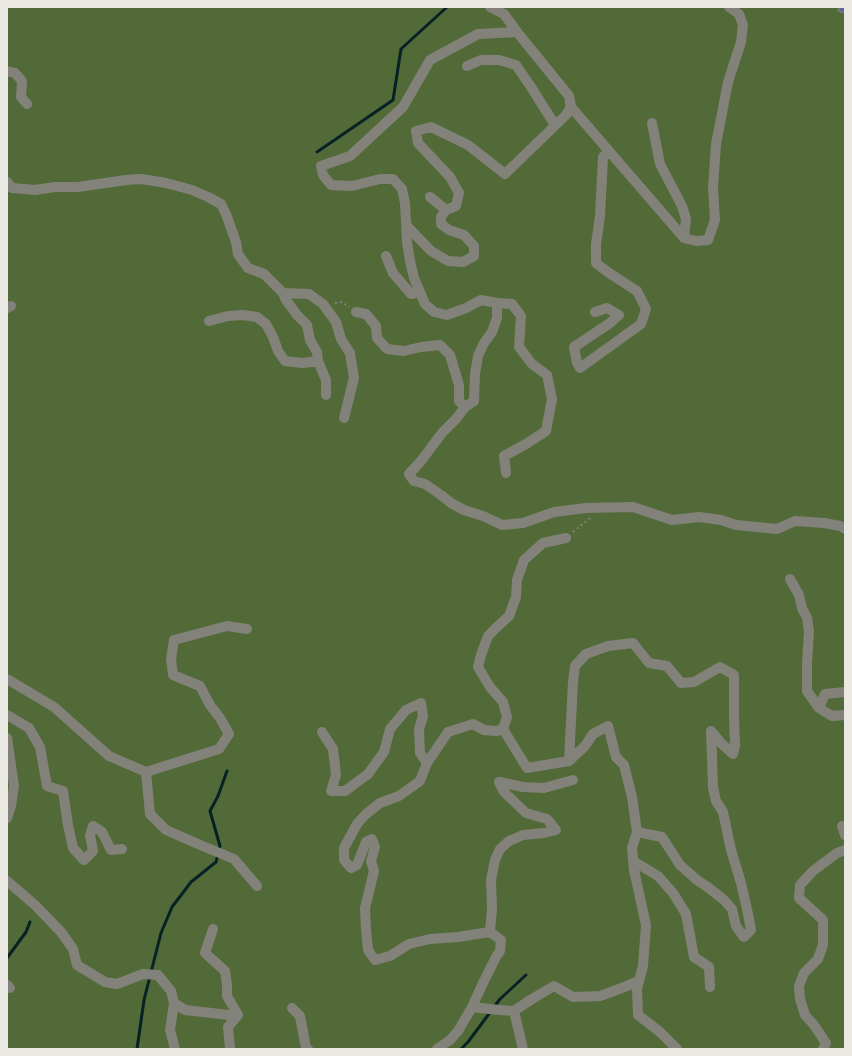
<!DOCTYPE html>
<html>
<head>
<meta charset="utf-8">
<style>
  body { margin:0 }
  #map { position:relative; width:852px; height:1056px; overflow:hidden; background:#383730; font-family:Mulish,sans-serif }
  canvas { display:block }
  .frame { position:absolute; inset:0; border:8px solid #eae9e4; pointer-events:none }
</style>
</head>
<body>
<div id="map">
<canvas width="852" height="1056"></canvas>
<div class="frame"></div>
</div>
<script>
const context = document.querySelector('canvas').getContext('2d');
context.lineJoin = 'round';
function fill(path, color) {
  context.fillStyle = color;
  context.fill(path, 'evenodd');
}
function poly(rows) {
  const path = new Path2D();
  for (const r of rows) {
    path.moveTo(r[0], r[1]);
    for (let i = 2; i < r.length; i += 2) path.lineTo(r[i], r[i + 1]);
  }
  return path;
}
function trace(path, color, width, dash) {
  context.strokeStyle = color;
  context.lineWidth = width;
  context.lineCap = dash ? 'butt' : 'round';
  context.setLineDash(dash || []);
  context.stroke(path);
}
const forest = poly([
  [7,7,845,7,845,1049,7,1049]
]);
const stream = poly([
  [317,152,393,100,401,49,447,7],
  [7,958,26,932,30,922],
  [137,1049,144,1000,161,933,172,907,191,882,216,862,220,846,210,811,218,796,227,771],
  [461,1049,468,1042,500,999,526,975]
]);
const building = poly([
  [839,7,845,7,845,13,838,11,839,7]
]);
const path = poly([
  [335,303,342,302,349,307],
  [573,532,590,518]
]);
const minor = poly([
  [517,32,478,34,430,60,403,107,350,156,321,166,323,175,331,185,352,186,380,179,393,179,402,189,405,203,407,242,410,261,414,278,425,304,434,312,447,315,466,308,481,300,497,303,497,318,492,332,484,343,478,356,475,374,474,401,465,407,456,419,442,433,421,461,409,474,414,481,425,484,441,495,451,503,464,510,483,516,502,525,523,523,554,512,586,508,633,507,672,520,699,517,721,520,736,525,777,529,795,521,824,523,840,526,845,529],
  [467,66,481,60,499,60,516,65,531,87,555,125],
  [7,71,15,73,22,81,21,97,27,104],
  [571,107,684,238,696,241,708,240,715,220,713,188,716,144,728,82,741,42,743,25,739,14,729,7],
  [652,123,660,164,682,206,686,219,684,238],
  [7,182,12,188,35,190,55,187,78,187,126,180,141,179,166,183,192,190,208,197,221,204,226,214,236,242,238,254,248,268,264,274,283,293,309,294,323,304,336,322,341,339,350,353,354,378,344,418],
  [430,197,446,210,456,206,459,193,450,177,418,143,416,131,431,127,468,145,505,174,566,115,571,107,569,96,517,32,504,14,490,7],
  [407,226,431,251,448,261,463,262,474,256,474,246,464,235,449,230,441,224,441,217,446,210],
  [386,256,393,273,411,294,420,292],
  [497,303,512,304,521,316,519,347,532,364,547,375,552,399,546,431,526,444,504,456,506,473],
  [7,308,11,306],
  [356,312,366,314,376,326,377,338,387,349,404,351,421,347,440,345,450,355,459,385,459,401,465,407],
  [595,312,607,308,619,315,610,323,574,347,577,363,580,368,641,324,646,309,637,291,609,273,596,263,596,244,600,216,603,157,609,151],
  [209,321,228,316,243,315,257,317,266,324,273,337,278,351,285,361,303,363,318,361,317,352,310,340,307,325,297,315,286,300,283,293],
  [318,361,326,380,326,395],
  [790,579,799,595,802,608,807,618,809,631,807,664,807,691,819,708,832,716,845,715],
  [7,679,54,707,109,756,146,772,219,749,229,734,220,718,210,705,200,686,173,675,171,659,174,640,227,626,247,629],
  [819,708,825,694,845,692],
  [7,715,29,728,40,747,47,786,63,791,68,825,73,848,84,860,93,851,90,835,93,826,102,832,111,850,122,849],
  [503,729,527,768,569,761,585,746,593,734,608,726,616,757,624,765,632,797,637,832,632,848,634,870,646,925,643,966,637,989,638,1015,660,1032,677,1049],
  [322,732,333,749,336,775,331,791,345,791,368,774,384,752,390,729,406,710,421,703,423,716,419,729,420,753,427,763],
  [7,738,14,786,11,806,7,818],
  [569,761,573,682,575,666,586,654,608,646,633,643,649,663,667,666,681,683,694,682,720,667,734,675,734,718,735,746,733,754,721,743,711,731,713,787,716,801,723,812,731,850,741,883,748,914,751,930,744,937,736,926,732,909,724,900,709,888,697,880,680,865,662,837,637,832],
  [146,772,150,814,166,830,198,844,234,859,257,886],
  [842,826,845,835],
  [633,861,658,876,673,893,686,914,694,957,709,967,710,987],
  [7,881,35,905,61,932,73,949,77,965,105,982,117,984,143,974,158,975,171,991,174,1003,185,1010,229,1015,238,1015,228,1027,230,1049],
  [213,929,205,953,225,971,227,985,227,996,238,1015],
  [490,932,492,908,491,880,495,860,500,849,509,841,523,835,544,833,556,830,547,819,526,813,504,792,499,782,523,787,544,788,573,780],
  [7,985,10,988],
  [174,1003,170,1030,175,1049],
  [472,1007,499,1010,514,1011,532,999,554,986,573,997,600,996,619,989,639,981],
  [292,1008,300,1016,306,1048,308,1049],
  [514,1011,523,1049],
  [437,1049,450,1040,458,1031,472,1007,483,983,496,957,500,951,501,940,490,932,458,937,430,939,409,944,390,956,375,960,368,950,366,929,365,908,374,871,371,861,375,847,372,839,366,842,357,865,351,868,344,860,344,848,357,824,366,814,380,803,399,796,420,781,427,763,448,732,473,724,484,730,497,731,503,729,507,717,503,702,490,687,478,667,481,655,488,636,497,627,509,616,516,597,517,580,524,560,543,543,566,538],
  [823,1049,826,1043,814,1025,805,1015,800,999,799,986,804,973,818,959,823,945,823,920,799,898,800,885,813,871,837,853,845,850]
]);
fill(forest, '#526a38');
trace(stream, '#072224', 3);
fill(building, '#65679b');
trace(building, '#86868f', 1);
trace(path, '#81807a', 2, [2, 3]);
trace(minor, '#83827a', 10);
</script>
</body>
</html>
